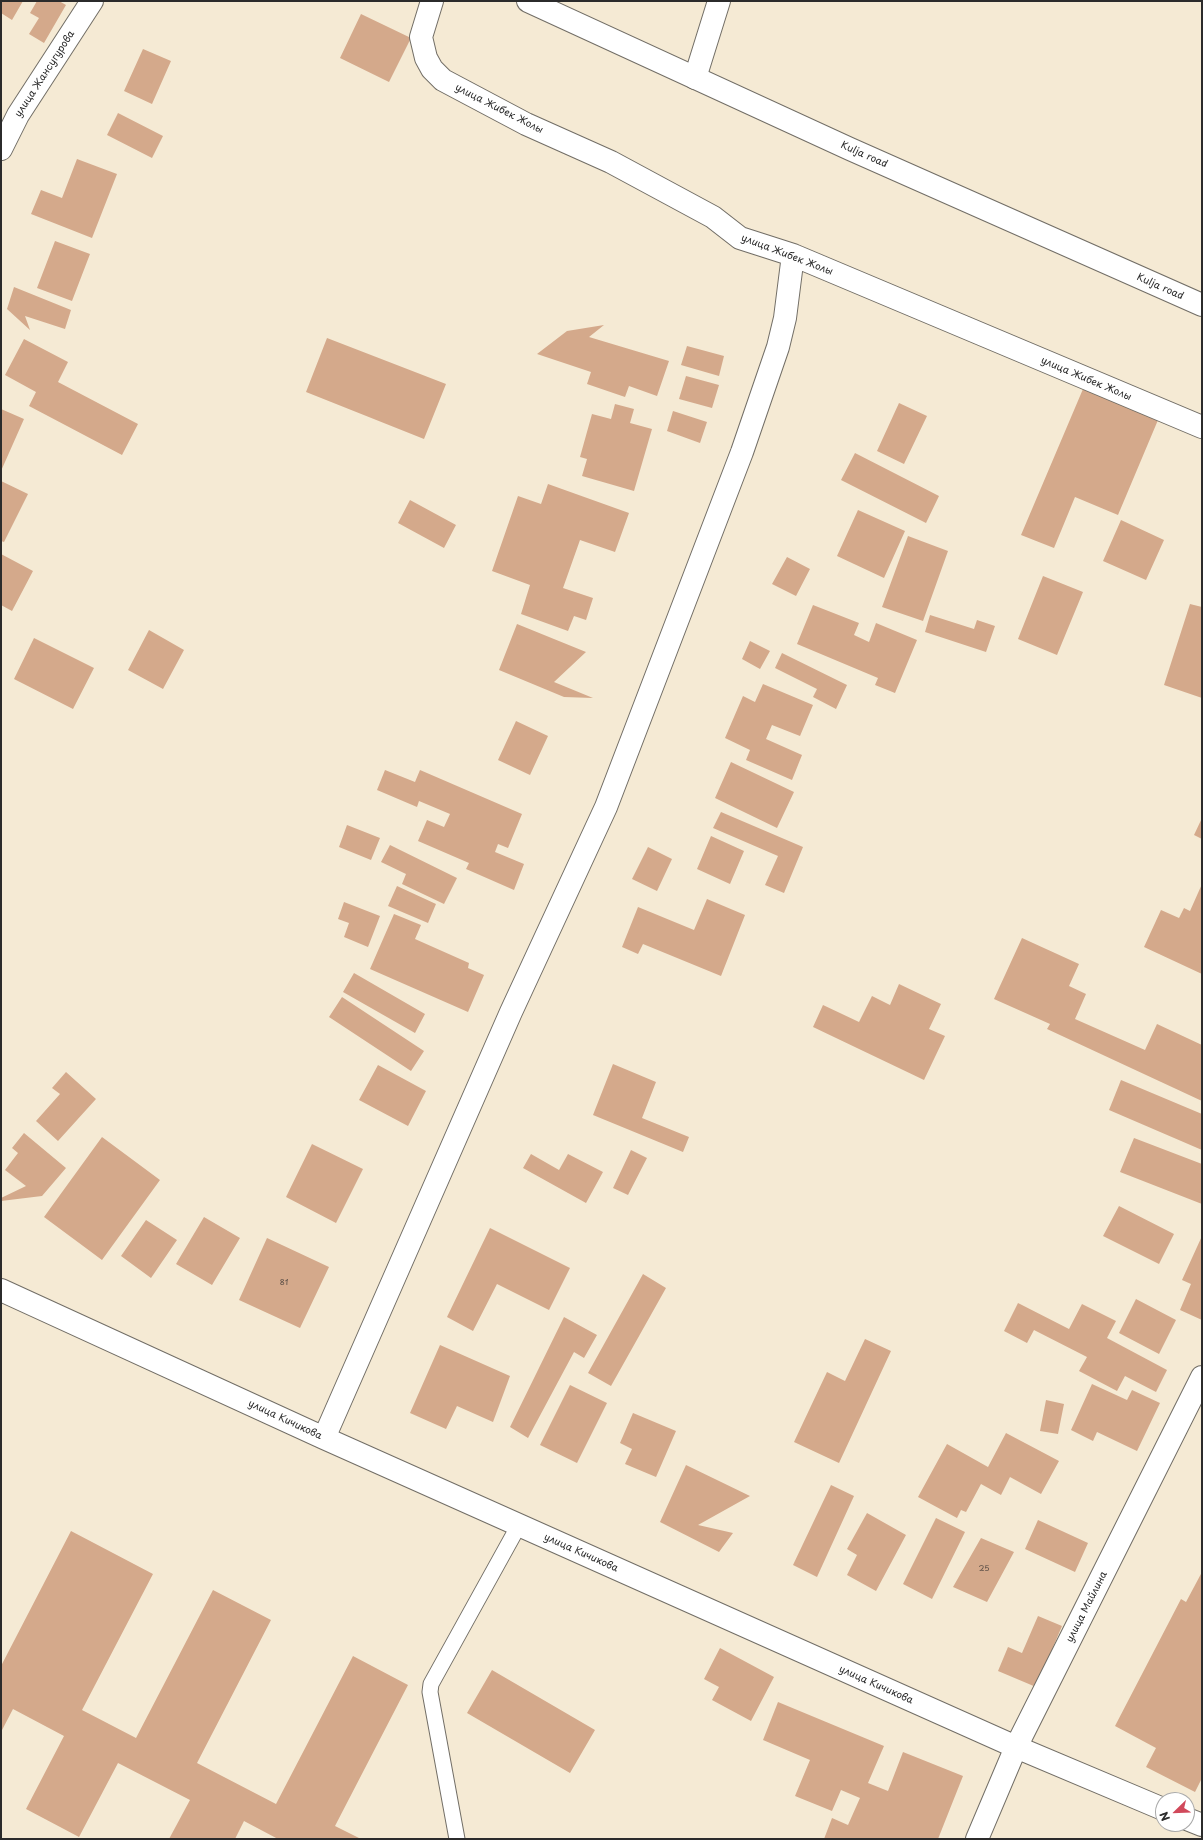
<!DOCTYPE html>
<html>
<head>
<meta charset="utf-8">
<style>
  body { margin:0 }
  #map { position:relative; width:1203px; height:1840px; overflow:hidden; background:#f5ead4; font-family:"Playpen Sans",sans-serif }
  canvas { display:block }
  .frame { position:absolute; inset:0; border:2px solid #2b2b2b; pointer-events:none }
  .north { position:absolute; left:1155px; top:1792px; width:40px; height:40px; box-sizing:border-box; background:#fff; border:1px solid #aaa; border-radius:50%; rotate:247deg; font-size:11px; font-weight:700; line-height:16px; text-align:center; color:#2b2b2b }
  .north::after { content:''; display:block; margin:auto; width:14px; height:18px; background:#d1495b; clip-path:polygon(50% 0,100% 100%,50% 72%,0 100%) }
</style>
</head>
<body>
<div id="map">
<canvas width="1203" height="1840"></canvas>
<div class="frame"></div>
<div class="north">N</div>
</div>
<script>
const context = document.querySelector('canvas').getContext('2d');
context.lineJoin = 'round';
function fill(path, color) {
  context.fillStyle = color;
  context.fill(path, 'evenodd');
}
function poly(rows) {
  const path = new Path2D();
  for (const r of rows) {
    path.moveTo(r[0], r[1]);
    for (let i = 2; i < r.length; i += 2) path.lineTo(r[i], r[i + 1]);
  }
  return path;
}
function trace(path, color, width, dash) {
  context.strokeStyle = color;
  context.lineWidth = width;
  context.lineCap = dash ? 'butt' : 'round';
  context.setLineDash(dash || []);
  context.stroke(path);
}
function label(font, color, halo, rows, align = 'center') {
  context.font = font + ' "Playpen Sans",sans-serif';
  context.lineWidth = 3;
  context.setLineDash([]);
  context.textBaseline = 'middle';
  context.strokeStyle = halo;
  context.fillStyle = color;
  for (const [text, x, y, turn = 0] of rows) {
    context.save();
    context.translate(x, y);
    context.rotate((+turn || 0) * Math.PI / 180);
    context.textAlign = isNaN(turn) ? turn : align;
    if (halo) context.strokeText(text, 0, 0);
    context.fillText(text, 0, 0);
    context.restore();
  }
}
const building = poly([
  [1,1,23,1,12,20,1,13],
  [37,1,59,1,66,5,44,43,29,34,39,18,30,13],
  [361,14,411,38,389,82,340,58],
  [143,49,171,61,152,104,124,91],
  [118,113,163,136,152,158,107,135],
  [77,159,117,174,92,238,31,214,41,190,62,198],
  [55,241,90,254,72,301,37,288],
  [14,287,71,310,65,329,25,316,30,330,7,309],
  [604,325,589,337,669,361,657,396,629,386,625,397,587,384,591,372,537,354,567,331],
  [327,338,446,384,424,439,306,392],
  [24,339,68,362,58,382,138,424,122,455,29,406,36,392,5,375],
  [687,346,724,356,719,376,681,365],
  [686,376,719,385,712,408,679,399],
  [1083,389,1158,420,1118,515,1075,497,1054,548,1021,535],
  [899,403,927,416,904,464,877,451],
  [615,404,634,409,630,423,652,429,634,491,582,476,587,459,580,457,592,414,611,419],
  [1,409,24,419,1,471],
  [673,411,707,422,700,443,667,431],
  [855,453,939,496,926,523,841,480],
  [1,481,28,494,4,542,1,541],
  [548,484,629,513,615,552,580,540,563,588,593,598,586,620,574,616,568,631,521,614,530,585,492,571,518,496,541,504],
  [410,500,456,525,444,548,398,523],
  [858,510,905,531,884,578,837,556],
  [1121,520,1164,540,1146,580,1103,561],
  [908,536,948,551,923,621,882,607],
  [1,554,33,571,12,611,1,605],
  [787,557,810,569,796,596,772,584],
  [1043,576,1083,592,1057,655,1018,639],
  [1190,604,1202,607,1202,698,1164,685],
  [813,605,859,623,854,635,869,642,876,623,917,640,895,693,875,685,878,678,797,644],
  [930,615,974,629,977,620,995,626,986,652,925,632],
  [517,624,586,652,554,682,593,698,564,697,499,670],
  [149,630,184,650,163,689,128,670],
  [34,638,94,668,73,709,14,679],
  [750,641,770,651,760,669,742,659],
  [782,653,847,685,836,709,813,697,817,689,775,668],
  [763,684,813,705,800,736,772,725,766,739,802,755,792,780,746,760,750,750,725,738,743,696,755,702],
  [516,721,548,736,530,775,498,760],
  [731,762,794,792,777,828,715,798],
  [385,770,415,782,420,770,522,814,508,848,498,844,495,852,524,864,514,890,466,869,469,863,418,841,427,820,444,827,450,814,419,801,417,807,377,790],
  [721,812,803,847,784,893,765,885,778,856,713,828],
  [1202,818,1202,839,1194,835],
  [347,825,380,838,371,860,339,847],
  [711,836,744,851,730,884,697,869],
  [390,845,457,878,444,904,402,884,406,874,381,862],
  [648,847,672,859,657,891,632,879],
  [1202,884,1202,974,1144,947,1161,910,1179,918,1184,908,1190,911],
  [397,886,436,904,428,923,388,906],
  [707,899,745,915,721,976,643,944,638,954,622,947,638,907,694,930],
  [344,902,380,916,368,947,344,937,349,923,338,919],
  [394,914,421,925,415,939,469,963,468,968,484,975,468,1012,370,969],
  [1022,938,1079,964,1069,986,1086,994,1075,1019,1145,1050,1157,1024,1202,1045,1202,1101,1047,1029,1050,1024,994,999],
  [354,973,425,1014,415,1033,343,992],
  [899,984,941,1004,929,1029,945,1036,924,1080,813,1027,823,1005,859,1022,872,996,890,1005],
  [342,997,424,1051,411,1071,329,1017],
  [613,1064,656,1082,642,1118,689,1137,683,1152,593,1115],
  [378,1065,426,1091,408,1126,359,1100],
  [66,1072,96,1099,58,1141,36,1121,60,1094,52,1088],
  [1121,1080,1202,1114,1202,1150,1109,1110],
  [24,1133,66,1168,42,1196,1,1201,1,1198,26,1186,5,1170,18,1153,12,1148],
  [102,1137,160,1180,102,1260,44,1217],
  [1134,1138,1202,1164,1202,1204,1120,1172],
  [312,1144,363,1169,336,1223,286,1197],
  [631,1150,647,1158,628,1195,613,1188],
  [531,1154,559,1170,568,1154,603,1172,586,1203,523,1168],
  [1119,1206,1174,1234,1159,1264,1103,1236],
  [204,1217,240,1238,212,1285,176,1264],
  [146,1220,177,1240,151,1278,121,1256],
  [490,1228,570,1268,549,1310,497,1284,473,1331,447,1317],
  [1202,1236,1202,1320,1180,1310,1191,1284,1182,1280],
  [267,1238,329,1267,300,1328,239,1300],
  [643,1274,666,1288,611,1386,588,1373],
  [1136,1299,1176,1320,1159,1354,1119,1333],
  [1018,1303,1069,1329,1082,1304,1116,1321,1107,1338,1167,1370,1156,1392,1125,1376,1117,1391,1079,1371,1087,1357,1034,1330,1027,1343,1004,1331],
  [564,1317,597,1335,584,1358,574,1352,528,1438,510,1427],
  [865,1339,891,1351,839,1463,794,1442,827,1372,845,1381],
  [440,1345,510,1376,493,1422,457,1406,446,1429,410,1413],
  [1092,1384,1127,1400,1132,1390,1160,1403,1137,1451,1097,1432,1093,1441,1071,1430],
  [570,1385,607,1403,577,1463,540,1445],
  [1046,1400,1064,1404,1058,1434,1040,1431],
  [633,1413,676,1431,656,1477,625,1464,632,1449,620,1443],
  [1006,1433,1059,1461,1041,1494,1010,1477,1001,1495,981,1484,966,1512,961,1510,957,1518,918,1497,947,1444,988,1467],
  [686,1465,750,1496,698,1525,733,1533,719,1552,660,1522],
  [831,1485,854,1496,817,1577,793,1565],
  [867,1513,906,1535,876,1591,847,1575,857,1555,847,1549],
  [936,1518,965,1532,932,1599,903,1584],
  [1038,1520,1088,1543,1075,1572,1025,1549],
  [71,1531,153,1574,82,1710,136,1738,213,1590,271,1620,197,1763,276,1804,353,1656,408,1685,335,1826,361,1839,278,1839,244,1821,235,1839,169,1839,190,1800,118,1763,79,1837,26,1809,64,1736,13,1709,1,1732,1,1666],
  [981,1538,1014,1552,987,1602,953,1587],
  [1202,1572,1202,1778,1195,1792,1146,1767,1156,1748,1115,1726,1181,1599,1186,1602],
  [1038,1616,1062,1626,1036,1687,998,1671,1008,1647,1022,1653],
  [720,1648,774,1677,751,1721,712,1700,719,1687,704,1679],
  [492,1670,595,1730,570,1773,467,1713],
  [778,1702,884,1746,868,1783,888,1791,903,1752,963,1776,938,1839,824,1839,832,1818,848,1825,860,1798,841,1790,832,1811,795,1796,810,1760,763,1740]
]);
const lane = poly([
  [457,1839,430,1692,431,1684,519,1525]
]);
const street = poly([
  [432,1,421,37,426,58,432,69,443,80,526,124,611,162,713,217,740,238,793,255,1202,427],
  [695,78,719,1],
  [1,149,18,115,92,1],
  [1,1290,324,1438,1016,1747,1163,1809],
  [324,1438,511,1012,606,807,742,452,778,347,785,318,793,255],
  [1187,1819,1202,1825],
  [977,1839,1016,1747,1202,1377]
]);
const primary = poly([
  [528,1,850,149,1202,305]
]);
const numberNames = [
  ["81",284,1283],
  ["25",984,1569]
];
const streetNames = [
  ["улица Жансугурова",45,74,-57],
  ["улица Жибек Жолы",499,109,27],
  ["Kulja road",864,155,24],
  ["улица Жибек Жолы",787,255,21],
  ["Kulja road",1160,287,24],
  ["улица Жибек Жолы",1086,379,23],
  ["улица Кичикова",285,1420,25],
  ["улица Кичикова",581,1553,24],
  ["улица Майлина",1087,1607,-63],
  ["улица Кичикова",876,1685,24]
];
fill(building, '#d4a98b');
trace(lane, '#726e66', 17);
trace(street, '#726e66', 24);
trace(primary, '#726e66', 24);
trace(lane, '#fff', 15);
trace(street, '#fff', 22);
trace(primary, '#fff', 22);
label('8px', '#554a43', null, numberNames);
label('10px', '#2b2b2b', '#fff', streetNames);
</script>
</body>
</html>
